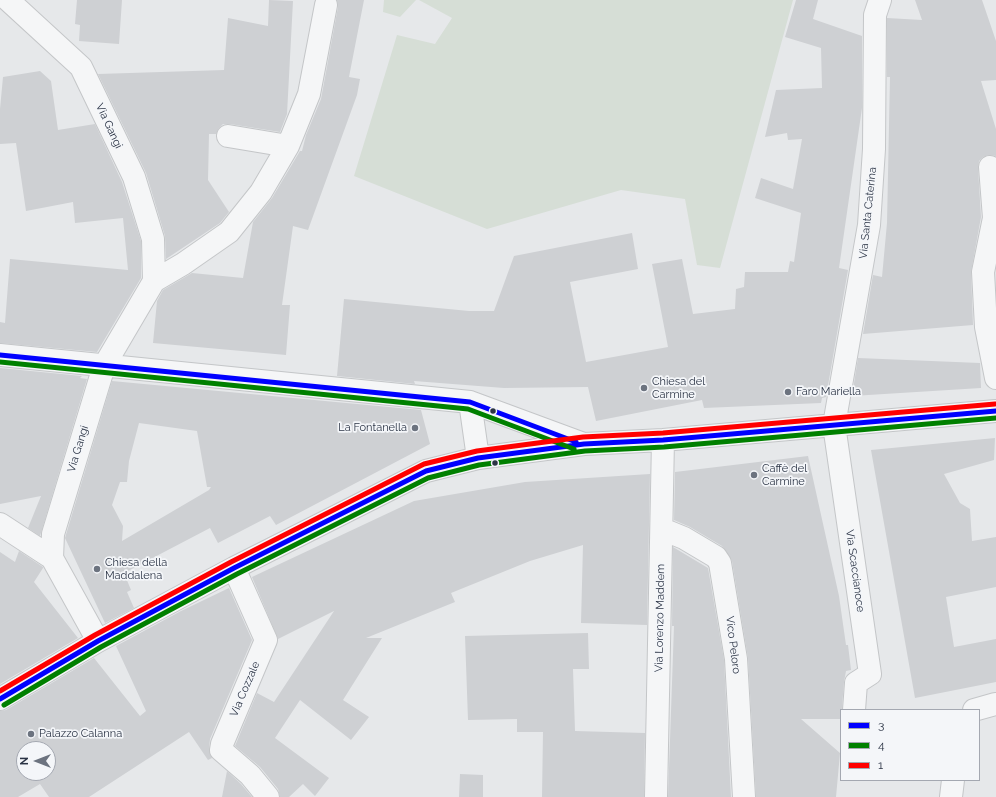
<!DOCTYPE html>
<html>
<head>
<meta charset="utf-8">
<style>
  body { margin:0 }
  #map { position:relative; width:996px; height:797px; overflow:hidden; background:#e6e8ea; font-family:Raleway,sans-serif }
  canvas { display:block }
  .legend { position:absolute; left:840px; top:709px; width:140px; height:72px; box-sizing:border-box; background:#f4f6f9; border:1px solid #a4a8b1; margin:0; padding:5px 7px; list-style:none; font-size:12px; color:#2b3445 }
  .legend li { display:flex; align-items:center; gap:8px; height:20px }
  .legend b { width:20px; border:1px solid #a4a8b1 }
  .north { position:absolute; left:16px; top:741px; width:40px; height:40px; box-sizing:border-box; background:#f4f6f9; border:1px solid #a4a8b1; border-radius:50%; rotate:270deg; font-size:11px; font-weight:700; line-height:16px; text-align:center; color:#2b3445 }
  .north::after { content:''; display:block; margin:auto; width:14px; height:18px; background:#6c737f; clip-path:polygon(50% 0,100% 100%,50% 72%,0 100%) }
</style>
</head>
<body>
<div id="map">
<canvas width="996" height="797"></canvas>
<ul class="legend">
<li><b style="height:5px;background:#00f"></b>3</li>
<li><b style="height:5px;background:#008000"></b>4</li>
<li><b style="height:5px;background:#f00"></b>1</li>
</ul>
<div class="north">N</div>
</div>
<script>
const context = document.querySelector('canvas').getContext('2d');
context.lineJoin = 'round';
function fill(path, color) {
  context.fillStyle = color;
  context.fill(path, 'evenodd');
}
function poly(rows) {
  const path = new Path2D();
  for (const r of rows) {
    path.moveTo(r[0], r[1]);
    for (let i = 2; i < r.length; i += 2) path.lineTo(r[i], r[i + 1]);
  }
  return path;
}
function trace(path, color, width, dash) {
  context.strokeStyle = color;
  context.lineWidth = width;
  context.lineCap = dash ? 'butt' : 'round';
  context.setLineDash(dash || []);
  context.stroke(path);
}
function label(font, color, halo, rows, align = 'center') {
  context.font = font + ' Raleway,sans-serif';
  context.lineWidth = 3.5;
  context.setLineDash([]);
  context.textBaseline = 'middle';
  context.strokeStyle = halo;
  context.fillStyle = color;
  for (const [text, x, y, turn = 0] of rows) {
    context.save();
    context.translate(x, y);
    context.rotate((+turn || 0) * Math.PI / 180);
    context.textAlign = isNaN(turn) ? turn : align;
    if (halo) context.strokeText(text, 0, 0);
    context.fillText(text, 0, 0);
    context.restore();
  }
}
const green = poly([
  [384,0,416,0,400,17,383,12],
  [419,0,793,0,720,268,697,265,685,199,621,190,487,229,354,176,397,35,435,44,452,18]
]);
const building = poly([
  [77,0,122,0,119,44,79,41,80,25,75,24],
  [269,0,293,1,287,114,280,132,230,124,223,124,219,128,216,134,209,134,208,180,229,212,220,223,166,259,165,236,146,173,98,74,224,70,228,18,268,26],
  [337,0,364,0,349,77,360,79,357,95,308,230,293,226,282,305,290,305,286,355,153,343,157,301,163,290,192,273,243,278,253,222,272,198,300,151,302,151,306,135,321,99,338,7],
  [796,0,818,0,813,19,862,36,862,108,839,268,848,270,826,397,822,398,821,403,704,408,702,400,596,421,588,387,504,388,414,381,415,384,337,376,344,299,469,311,494,311,514,256,632,233,638,269,570,282,586,362,668,347,652,264,682,259,693,314,735,309,736,289,744,287,745,272,788,272,790,261,794,262,801,213,755,198,761,178,793,189,802,139,788,140,787,133,765,137,776,90,822,88,821,48,785,37],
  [915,0,982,0,996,41,996,80,981,81,996,129,996,156,989,155,983,157,979,161,978,168,981,217,971,272,973,325,863,334,873,275,882,277,887,223,890,77,887,77,887,18,922,20],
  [40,71,51,81,58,130,95,124,122,182,141,241,141,278,97,352,0,343,0,322,5,323,10,259,128,270,123,218,75,223,73,202,26,211,16,143,0,144,0,109,3,77],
  [858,358,980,363,981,388,852,396],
  [0,368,82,376,80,378,87,379,40,536,28,528,41,496,0,504],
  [112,381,421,410,430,444,276,525,270,516,218,543,210,528,124,573,131,590,127,592,134,608,105,623,65,538],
  [139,423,197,431,207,487,211,487,209,490,122,541,123,526,112,505,120,482,127,482,129,461],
  [995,438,994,460,944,474,960,503,970,509,972,541,996,537,996,587,946,597,954,647,996,639,996,682,915,698,871,450],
  [808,456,839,596,846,645,848,645,851,670,846,671,844,682,841,719,801,719,840,753,836,797,756,797,748,658,732,561,722,546,690,527,674,520,675,472],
  [650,474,647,625,581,623,583,545,530,561,451,593,455,602,366,638,382,638,343,700,369,717,351,740,300,700,275,738,329,778,315,796,303,784,289,797,280,797,278,789,260,767,235,746,257,693,274,702,334,611,278,639,252,577,414,501,525,482],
  [673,547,708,568,724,660,731,797,668,797,674,626,672,626],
  [19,551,43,567,43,568,34,582,78,638,0,684,0,552,15,562],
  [229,588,252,640,210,739,209,748,212,758,208,760,189,732,89,797,49,797,40,784,18,797,0,797,0,711,6,710,94,658,140,716,146,711,116,646,181,611],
  [24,749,48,749,48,773,24,773],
  [588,633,589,669,573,669,575,731,645,733,644,797,542,797,543,732,517,732,517,719,468,720,465,636],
  [227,771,241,784,252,797,222,797],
  [460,774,483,775,483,797,459,797]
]);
const minor = poly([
  [8,0,81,67,134,177,153,239,154,281,104,366,53,534,52,558,98,641],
  [228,136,288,146],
  [990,167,994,218,983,272,986,327,996,378],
  [154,281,183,264,229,232,261,192,288,146,309,94,326,5],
  [0,355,470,402,581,443],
  [470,402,478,458],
  [0,524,52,558],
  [662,529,684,538,716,557,720,563,736,659,744,797],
  [234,568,266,640,222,744,221,750,250,775,268,797],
  [0,699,98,641,234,568,426,471,478,458,584,444,663,440,996,411],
  [854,710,856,683,870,674,834,425,869,225,874,149,875,15,880,0],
  [974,710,995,704],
  [656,797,663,440],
  [951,797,953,780]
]);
const bus1 = poly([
  [0,355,470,402,576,442],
  [0,699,98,641,234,568,426,471,478,458,584,444,663,440,996,411]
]);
const bus2 = poly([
  [0,362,468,409,574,449],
  [4,705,101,647,237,574,428,478,479,465,585,451,664,447,996,418]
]);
const bus3 = poly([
  [0,691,95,635,231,562,424,464,477,451,583,437,663,433,995,404]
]);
const markers = [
  [644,388,4,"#6c737f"],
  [788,392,4,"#6c737f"],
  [493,411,3.5,"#2b3445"],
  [415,428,4,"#6c737f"],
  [495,463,3.5,"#2b3445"],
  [754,475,4,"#6c737f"],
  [97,569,4,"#6c737f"],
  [31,734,4,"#6c737f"]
];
const streetNames = [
  ["Via Gangi",109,126,65],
  ["Via Santa Caterina",868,213,-84],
  ["Via Gangi",78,449,-73],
  ["Via Scaccianoce",855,571,82],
  ["Via Lorenzo Maddem",660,618,-89],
  ["Vico Peloro",733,645,83],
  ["Via Cozzale",245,689,-67]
];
const poiNames = [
  ["Chiesa del",652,382],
  ["Carmine",652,395],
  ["Faro Mariella",796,392],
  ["La Fontanella",407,428,"right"],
  ["Caffè del",762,469],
  ["Carmine",762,482],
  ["Chiesa della",105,563],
  ["Maddalena",105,576],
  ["Palazzo Calanna",39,734]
];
fill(green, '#d6ded6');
fill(building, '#ced0d3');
trace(minor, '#c4c6c8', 24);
trace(minor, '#f5f6f7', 22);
trace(bus1, '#00f', 5);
trace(bus2, '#008000', 5);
trace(bus3, '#f00', 5);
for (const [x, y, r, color] of markers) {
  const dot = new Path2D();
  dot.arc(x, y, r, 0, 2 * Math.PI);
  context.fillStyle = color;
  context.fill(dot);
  trace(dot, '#f4f6f9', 1.5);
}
label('11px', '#2b3445', '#f4f6f9', streetNames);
label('11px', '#2b3445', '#f4f6f9', poiNames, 'left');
</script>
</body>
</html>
